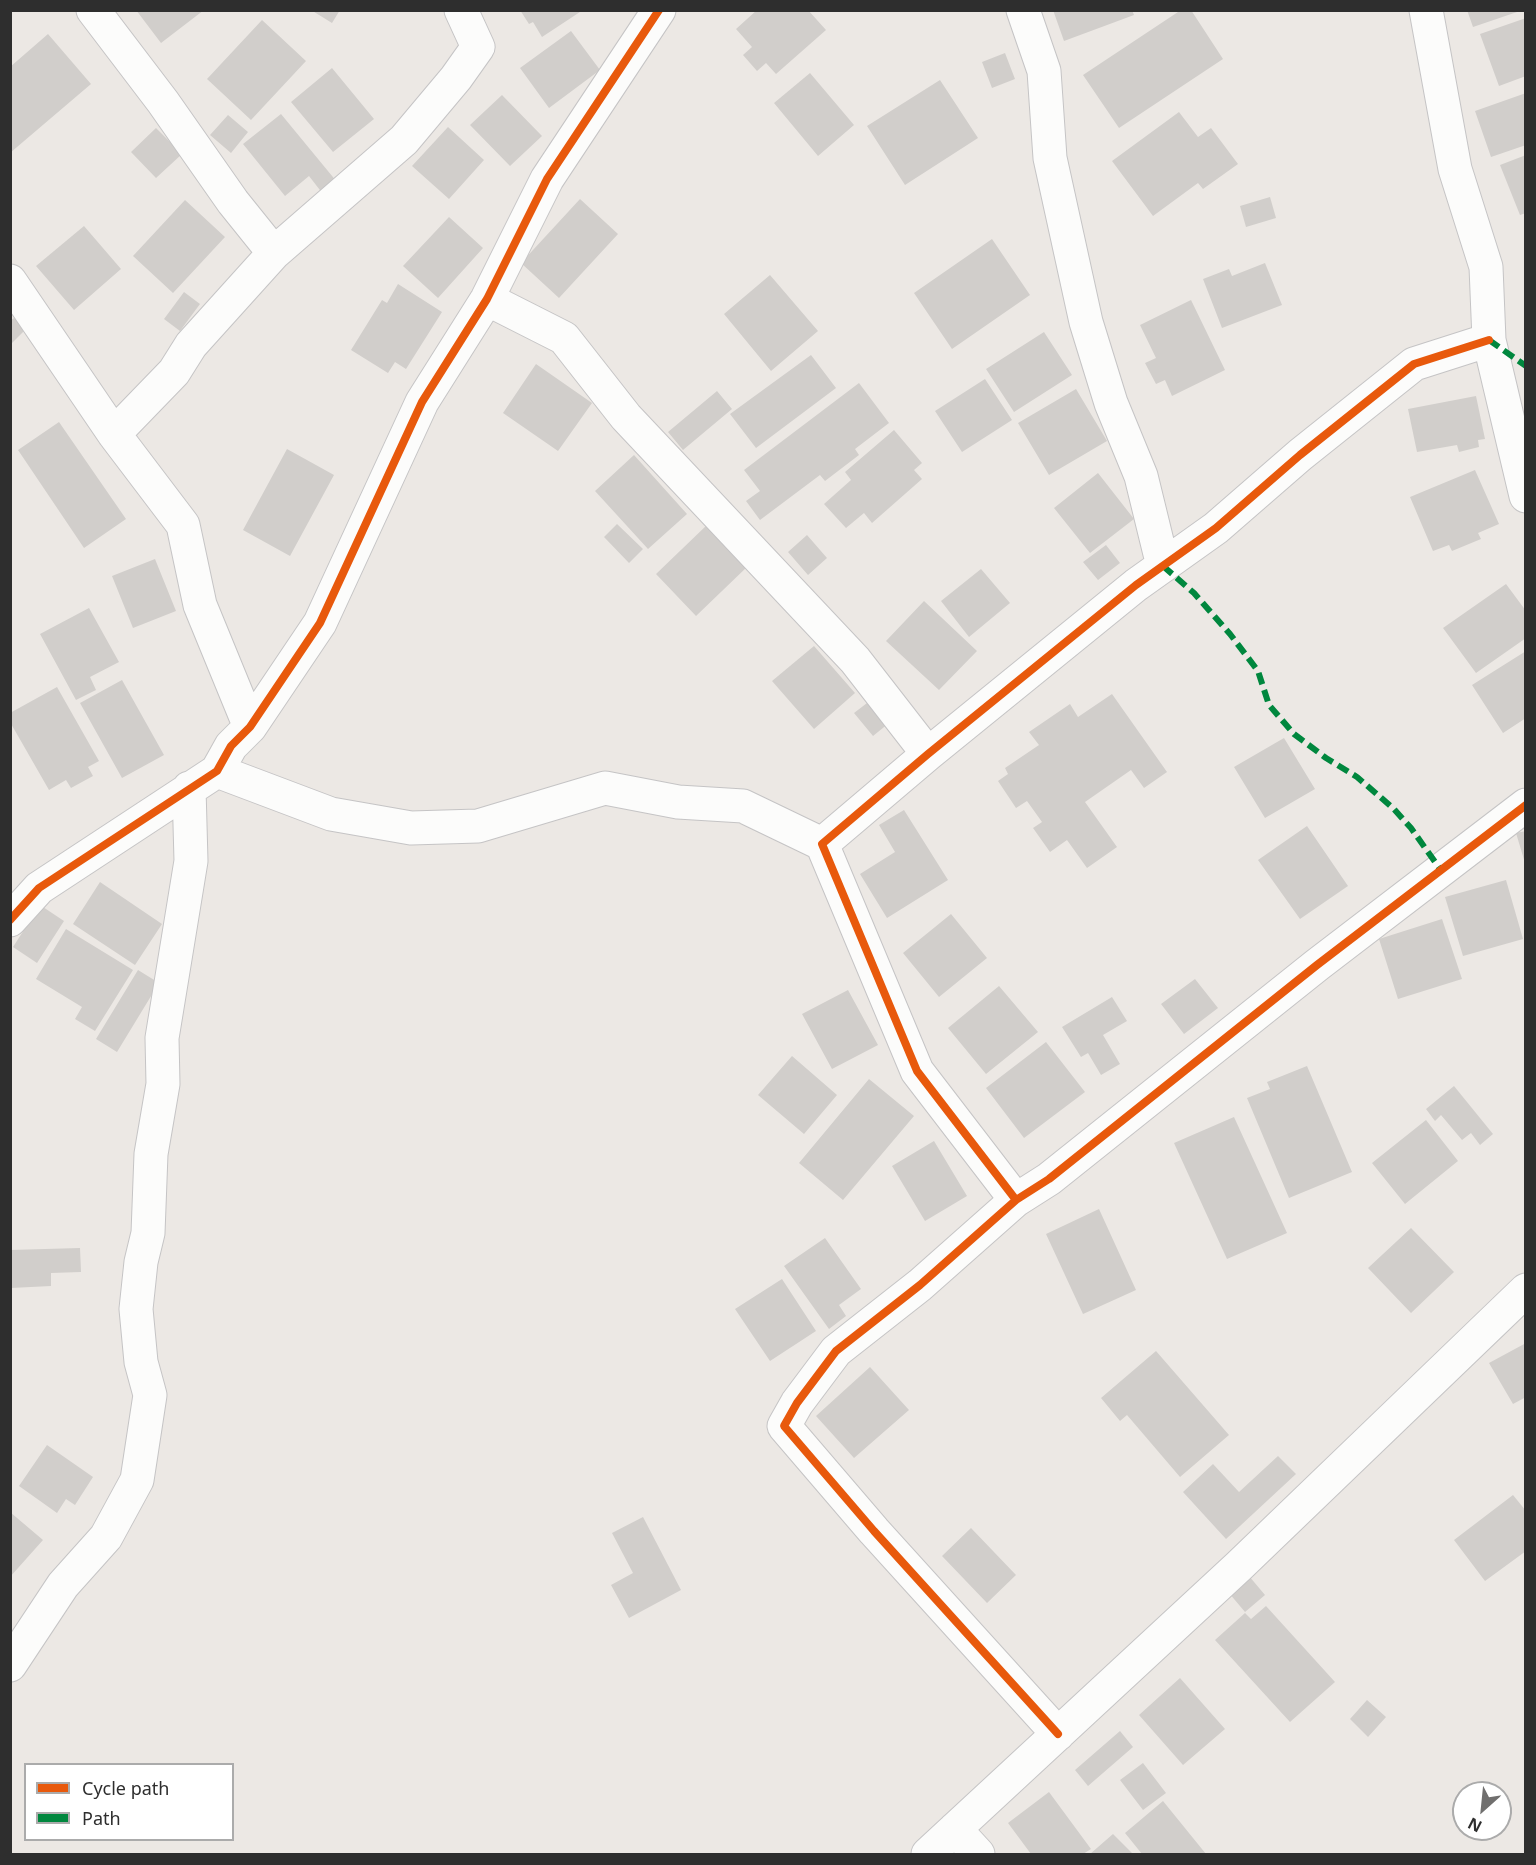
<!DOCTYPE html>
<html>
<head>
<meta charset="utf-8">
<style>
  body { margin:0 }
  #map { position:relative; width:1536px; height:1865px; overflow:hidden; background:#ece8e4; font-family:"Noto Sans",sans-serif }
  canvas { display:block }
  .frame { position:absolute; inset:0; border:12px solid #2e2e2e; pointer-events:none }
  .legend { position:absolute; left:24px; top:1763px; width:210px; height:78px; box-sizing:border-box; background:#fff; border:2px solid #ababab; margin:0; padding:8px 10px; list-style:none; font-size:18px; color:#2e2e2e }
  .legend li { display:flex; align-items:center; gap:12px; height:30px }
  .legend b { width:30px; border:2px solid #ababab }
  .north { position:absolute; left:1452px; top:1781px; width:60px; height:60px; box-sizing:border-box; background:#fff; border:2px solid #ababab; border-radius:50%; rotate:207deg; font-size:16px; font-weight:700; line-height:24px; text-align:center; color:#2e2e2e }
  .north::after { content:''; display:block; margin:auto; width:21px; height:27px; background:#706f6e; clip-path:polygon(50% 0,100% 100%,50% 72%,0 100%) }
</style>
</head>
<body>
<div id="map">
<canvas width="1536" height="1865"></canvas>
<div class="frame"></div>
<ul class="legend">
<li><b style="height:8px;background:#e8590c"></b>Cycle path</li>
<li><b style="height:8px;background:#00873e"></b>Path</li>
</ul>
<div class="north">N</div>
</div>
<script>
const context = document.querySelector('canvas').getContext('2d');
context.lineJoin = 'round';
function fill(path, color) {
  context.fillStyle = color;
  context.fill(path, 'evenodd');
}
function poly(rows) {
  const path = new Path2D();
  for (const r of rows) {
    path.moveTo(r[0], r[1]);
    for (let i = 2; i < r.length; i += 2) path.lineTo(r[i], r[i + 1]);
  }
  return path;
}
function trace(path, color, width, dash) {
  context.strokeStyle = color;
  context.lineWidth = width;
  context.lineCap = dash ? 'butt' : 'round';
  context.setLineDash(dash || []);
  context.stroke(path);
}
const building = poly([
  [136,10,204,10,161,43],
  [311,10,340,10,332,23],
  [520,10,583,10,542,37,533,22,529,24],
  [757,10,808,10,826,30,776,74,766,63,757,71,743,55,752,47,736,29],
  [1053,10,1132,10,1134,15,1064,41],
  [1181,10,1191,10,1223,59,1119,128,1083,75],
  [1467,10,1520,10,1520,11,1473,27],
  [1526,18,1526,76,1499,86,1480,34],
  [262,20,306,61,251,120,207,79],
  [571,31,600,70,549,108,520,68],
  [48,34,91,84,10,153,10,67],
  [1005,53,1015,79,992,88,982,62],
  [332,68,374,119,333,152,291,102],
  [810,73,854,125,818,156,774,103],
  [940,80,978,138,905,185,867,126],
  [1526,93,1526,145,1491,157,1475,111],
  [502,95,542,136,510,166,470,125],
  [1179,112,1198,137,1211,128,1238,164,1203,189,1198,183,1153,216,1112,161],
  [281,114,337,182,323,194,309,176,285,196,243,144],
  [228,115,248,132,231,153,210,135],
  [448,127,484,160,449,199,412,166],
  [156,128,182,154,156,178,131,152],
  [1526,155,1526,213,1520,215,1500,165],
  [1270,197,1276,218,1246,227,1240,206],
  [580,199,618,234,559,298,521,263],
  [185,200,225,237,173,293,133,256],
  [449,217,483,248,438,298,403,266],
  [84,226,121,269,74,310,36,266],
  [992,239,1030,295,952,349,914,293],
  [1265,263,1282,305,1222,328,1203,279,1229,269,1232,276],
  [770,275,818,331,771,371,724,314],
  [398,284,442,312,406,369,395,362,388,373,351,350,382,300,387,303],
  [184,292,200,304,180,331,164,319],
  [1191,300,1225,370,1172,396,1165,380,1156,384,1145,363,1156,358,1140,325],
  [14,318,25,330,12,343,10,321],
  [1044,332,1072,375,1014,412,986,369],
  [811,355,836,388,756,448,730,414],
  [536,364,592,403,558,451,503,413],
  [985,379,1012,420,962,452,935,411],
  [859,383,889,423,855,449,859,455,825,481,820,475,760,520,746,501,760,491,744,470],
  [1076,389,1107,441,1049,475,1018,423],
  [717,391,732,409,683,450,668,432],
  [1476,396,1485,439,1478,440,1479,447,1459,452,1457,445,1417,452,1408,409],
  [59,422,126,519,84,548,18,450],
  [894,430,922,463,914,470,922,479,872,523,864,513,846,528,824,504,851,480,845,472],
  [287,449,334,475,290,556,243,530],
  [634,455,687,514,648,549,595,491],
  [1475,470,1499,524,1478,533,1481,539,1452,551,1449,545,1433,551,1410,497],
  [1098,473,1134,519,1090,553,1054,508],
  [617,524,643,549,629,563,604,537],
  [708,524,748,566,696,616,656,574],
  [807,535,827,558,808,575,788,552],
  [1106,545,1120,563,1098,580,1083,562],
  [155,559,176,611,133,628,112,576],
  [981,569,1010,603,969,637,941,601],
  [1506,584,1526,611,1526,638,1476,673,1443,628],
  [924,601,977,651,939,690,886,641],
  [89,608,119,662,90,677,96,690,76,700,40,634],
  [814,646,855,693,814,729,772,681],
  [1526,651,1526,718,1503,733,1472,685],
  [122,680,164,755,122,778,80,703],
  [57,687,99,761,88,767,93,776,71,788,66,780,49,790,10,722,10,713],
  [1112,694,1167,772,1144,788,1131,770,1085,802,1117,847,1087,868,1067,840,1050,852,1033,828,1042,822,1027,801,1016,808,998,781,1008,774,1005,768,1039,745,1029,732,1070,704,1078,717],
  [871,700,889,723,873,736,854,713],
  [1284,738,1315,789,1265,818,1234,767],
  [904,810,948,880,887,918,860,874,895,852,879,825],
  [1307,826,1348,886,1300,919,1258,860],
  [1526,831,1526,863,1525,863,1516,833],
  [1506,880,1523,939,1463,956,1445,897],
  [100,882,162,924,135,965,73,924],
  [40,905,64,921,37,963,13,947],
  [951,914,987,958,939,997,903,953],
  [1442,919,1462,979,1398,999,1379,939],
  [66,929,133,970,95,1031,75,1019,82,1007,36,979],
  [138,970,159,983,117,1052,96,1039],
  [1195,979,1218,1008,1184,1034,1161,1004],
  [999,986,1038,1032,986,1074,948,1028],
  [848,990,878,1045,832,1069,802,1014],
  [1112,997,1127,1021,1103,1035,1120,1064,1101,1075,1088,1053,1081,1057,1062,1027],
  [1046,1042,1085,1092,1024,1138,986,1088],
  [792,1056,837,1095,804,1134,758,1095],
  [1307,1066,1352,1172,1289,1198,1247,1098,1270,1089,1267,1082],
  [869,1079,914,1116,843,1200,799,1163],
  [1454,1086,1493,1134,1480,1145,1471,1133,1462,1140,1441,1115,1435,1121,1426,1109],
  [1234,1117,1287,1233,1227,1259,1174,1143],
  [1426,1120,1458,1161,1405,1204,1372,1163],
  [934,1141,967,1196,925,1221,892,1166],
  [1099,1209,1136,1290,1083,1314,1046,1234],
  [1411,1228,1454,1272,1411,1313,1368,1268],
  [825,1238,861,1289,839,1305,846,1316,829,1329,784,1266],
  [80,1248,81,1272,51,1273,51,1286,11,1288,10,1250],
  [782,1279,816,1331,770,1361,735,1309],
  [1526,1343,1526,1397,1513,1404,1489,1363],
  [1156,1351,1229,1435,1180,1477,1127,1415,1120,1421,1101,1398],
  [870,1367,909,1410,854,1458,816,1416],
  [47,1445,93,1477,75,1505,66,1499,57,1513,19,1486],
  [1278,1456,1296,1474,1226,1539,1183,1492,1213,1464,1239,1492],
  [1513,1495,1526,1511,1526,1551,1485,1581,1454,1540],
  [10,1512,43,1540,10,1577],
  [643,1517,681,1590,629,1618,611,1585,633,1573,612,1533],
  [971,1528,1016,1575,987,1603,942,1556],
  [1249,1576,1265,1595,1245,1612,1229,1593],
  [1266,1606,1335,1682,1290,1722,1215,1640,1245,1613,1251,1619],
  [1180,1678,1225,1729,1183,1765,1139,1715],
  [1367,1700,1386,1717,1368,1737,1350,1719],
  [1120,1731,1133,1747,1088,1786,1075,1770],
  [1143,1763,1166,1793,1143,1810,1120,1780],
  [1049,1792,1091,1849,1083,1854,1031,1854,1008,1823],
  [1163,1801,1206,1854,1142,1854,1125,1833],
  [1113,1834,1133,1854,1090,1854]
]);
const minor = poly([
  [93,10,163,102,233,202,274,253],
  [1023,10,1044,71,1050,158,1086,322,1111,403,1141,476,1163,566],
  [1426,10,1455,169,1486,267,1489,340,1526,496],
  [10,281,114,434,183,525,200,605,250,727],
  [487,299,564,338,626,417,855,660,928,754],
  [114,434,174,372,191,345,274,253,404,140,456,78,478,47,461,10],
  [217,771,331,814,411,828,478,826,605,788,678,802,743,806,822,844],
  [10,920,39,888,217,771,231,746,250,727,320,623,422,402,487,299,547,179,659,10],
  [1016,1200,917,1071,822,844,928,754,1136,585,1216,528,1300,455,1414,364,1489,340],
  [10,1665,63,1585,106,1537,137,1480,150,1395,141,1362,136,1309,141,1262,148,1233,151,1154,163,1084,162,1038,191,861,189,788],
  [1058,1734,874,1531,784,1426,797,1403,836,1351,920,1285,1016,1200,1049,1179,1317,965,1526,805],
  [955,1829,978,1854],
  [928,1854,1239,1566,1526,1290]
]);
const quiet = poly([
  [1489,340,1526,366],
  [1163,566,1194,593,1230,634,1258,671,1269,705,1294,734,1326,758,1357,777,1393,808,1411,828,1440,869]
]);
const cycleway = poly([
  [10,920,39,888,217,771,231,746,250,727,320,623,422,402,487,299,547,179,659,10],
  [1016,1200,917,1071,822,844,928,754,1136,585,1216,528,1300,455,1414,364,1489,340],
  [1058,1734,874,1531,784,1426,797,1403,836,1351,920,1285,1016,1200,1049,1179,1317,965,1526,805]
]);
fill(building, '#d1cecb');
trace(minor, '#c5c4c5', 35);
trace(minor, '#fcfcfb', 33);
trace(quiet, '#00873e', 6, [12, 6]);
trace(cycleway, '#e8590c', 8);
</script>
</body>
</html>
